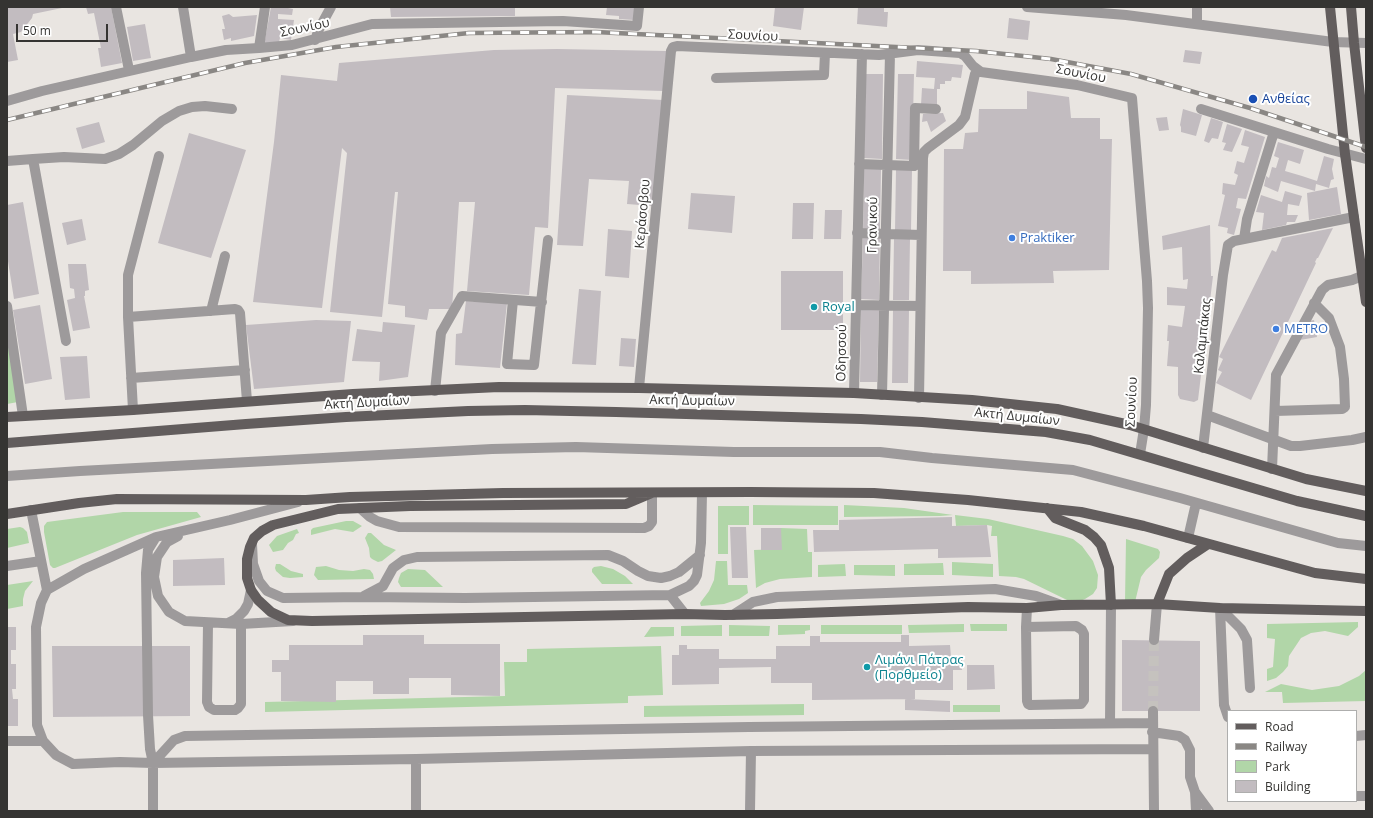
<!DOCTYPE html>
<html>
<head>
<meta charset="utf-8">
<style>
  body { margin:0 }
  #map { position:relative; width:1373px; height:818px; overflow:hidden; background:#e9e5e1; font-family:"Open Sans",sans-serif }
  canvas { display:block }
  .frame { position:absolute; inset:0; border:8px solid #353432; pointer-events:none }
  .legend { position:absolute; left:1227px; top:710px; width:130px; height:92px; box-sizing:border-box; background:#fff; border:1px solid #aeaead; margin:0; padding:5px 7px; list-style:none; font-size:12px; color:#353432 }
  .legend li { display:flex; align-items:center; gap:8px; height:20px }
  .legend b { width:20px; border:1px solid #aeaead }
  .scale { position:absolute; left:16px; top:24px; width:92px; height:18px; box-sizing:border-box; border:2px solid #353432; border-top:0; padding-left:5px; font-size:12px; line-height:14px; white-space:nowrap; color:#353432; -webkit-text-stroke:3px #fff; paint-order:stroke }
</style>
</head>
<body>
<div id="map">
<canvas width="1373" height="818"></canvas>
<div class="frame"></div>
<ul class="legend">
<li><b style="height:5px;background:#625d5d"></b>Road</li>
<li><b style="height:5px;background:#8a8784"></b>Railway</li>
<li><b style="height:11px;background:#b1d6a8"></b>Park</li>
<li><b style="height:11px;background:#c2bcc0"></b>Building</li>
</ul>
<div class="scale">50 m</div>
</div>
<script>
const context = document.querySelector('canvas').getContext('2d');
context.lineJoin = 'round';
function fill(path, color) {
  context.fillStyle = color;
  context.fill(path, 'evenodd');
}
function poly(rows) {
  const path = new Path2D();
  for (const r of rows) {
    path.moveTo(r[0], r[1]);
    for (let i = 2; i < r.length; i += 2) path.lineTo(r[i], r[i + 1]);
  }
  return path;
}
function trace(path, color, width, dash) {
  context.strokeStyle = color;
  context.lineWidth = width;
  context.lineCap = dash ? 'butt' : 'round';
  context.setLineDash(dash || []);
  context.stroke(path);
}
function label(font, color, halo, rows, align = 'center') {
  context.font = font + ' "Open Sans",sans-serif';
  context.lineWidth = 4;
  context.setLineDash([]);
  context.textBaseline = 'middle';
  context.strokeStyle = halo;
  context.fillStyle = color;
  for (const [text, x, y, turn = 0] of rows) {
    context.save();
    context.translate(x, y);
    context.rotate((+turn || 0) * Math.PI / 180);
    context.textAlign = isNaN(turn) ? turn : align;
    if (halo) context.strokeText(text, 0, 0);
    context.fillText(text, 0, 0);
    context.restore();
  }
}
const green = poly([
  [7,328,18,402,7,404],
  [753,505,838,506,838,525,753,525],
  [844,505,904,508,953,515,940,516,844,517],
  [718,506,749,506,749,525,728,525,728,554,718,554],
  [123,512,197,512,201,517,137,535,55,568,53,568,50,565,44,532,44,526,47,522],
  [955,515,988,519,1063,536,1073,539,1082,546,1093,561,1098,575,1097,588,1093,594,1085,599,1080,601,1067,600,1024,579,1016,577,999,576,997,536,991,536,992,526,987,525,956,526],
  [346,521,353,521,362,526,353,532,335,529,311,535,311,530,313,528],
  [20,527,23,528,27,532,29,543,7,548,7,529],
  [781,528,807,529,808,552,812,552,812,577,780,579,765,583,756,588,754,550,781,549],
  [297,529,299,533,296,534,293,540,288,543,283,550,273,552,269,545,277,536],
  [368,533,371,533,384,545,396,550,382,561,378,562,372,559,370,557,369,548,365,538],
  [1126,539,1158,549,1160,552,1159,558,1146,570,1141,577,1135,602,1125,602],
  [716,561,727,561,728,585,747,585,748,593,739,599,724,604,701,606,700,603,709,591,714,580],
  [952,562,993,564,993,577,952,575],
  [943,563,944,575,904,575,904,564],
  [276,564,280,564,291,571,303,574,303,577,290,578,283,577,276,571,275,568],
  [845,564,846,576,818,577,818,565],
  [854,565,895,565,895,576,854,575],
  [326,566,339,570,353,571,364,569,370,570,373,574,374,579,318,580,314,575,316,567],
  [601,566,613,569,625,576,633,584,602,584,592,572,592,569,594,567],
  [408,569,425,570,443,587,401,587,398,582,399,578,401,573],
  [33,581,25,591,23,599,23,606,7,609,7,585],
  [1358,622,1358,627,1348,636,1325,631,1311,633,1301,638,1289,656,1288,666,1283,672,1276,678,1267,681,1267,669,1273,667,1275,639,1267,638,1267,624],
  [964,624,964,632,909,633,908,625],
  [970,624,1007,624,1007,631,971,631],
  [722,625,722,636,681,636,681,626],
  [729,625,770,626,769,636,729,636],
  [778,625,810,625,810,630,805,631,805,634,778,635],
  [821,625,902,625,902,634,821,634],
  [651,627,674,627,674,636,644,637],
  [661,646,663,695,628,696,628,703,265,712,265,702,505,696,504,662,527,662,527,649],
  [1366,670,1366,701,1283,703,1282,692,1265,692,1281,684,1312,690,1339,686,1359,676],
  [804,704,804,715,644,717,644,706],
  [953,705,1000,705,1000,712,953,712]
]);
const building = poly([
  [7,7,62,7,62,8,33,14,32,18,21,32,13,34,18,60,7,62],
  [86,7,111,7,122,63,101,67,98,48,101,48,94,13,88,14],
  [271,7,288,7,288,8,293,9,292,15,278,14,278,19,294,20,291,40,280,38,279,42,264,45],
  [390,7,515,7,515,16,391,17],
  [607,7,634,7,634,20,619,19,619,16,606,15],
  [775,7,804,7,801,30,773,26],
  [858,7,884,7,884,12,888,12,887,27,857,24],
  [229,14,233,17,257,15,254,36,231,41,231,38,224,40,222,29,225,29,222,16],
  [1009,18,1030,21,1028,40,1007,38],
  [145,24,151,58,133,61,127,27],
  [557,49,667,51,664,91,555,88,548,228,535,227,529,295,467,291,475,202,459,202,452,309,429,309,427,320,405,317,405,306,388,304,398,192,395,192,382,317,330,312,347,153,342,148,322,308,253,302,274,142,281,75,337,81,339,63,494,50],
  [1185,50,1202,52,1200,64,1183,62],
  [917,61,963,65,961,78,952,77,951,81,945,81,945,84,940,84,940,89,937,89,937,106,921,105,922,88,934,89,935,78,916,77],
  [866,74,883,74,882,159,864,158],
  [898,74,914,74,912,160,896,159],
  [1027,91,1069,97,1071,118,1100,118,1100,139,1112,139,1109,270,1053,271,1054,283,971,284,971,271,943,271,944,149,963,149,965,133,978,132,979,109,1027,109],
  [567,95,663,100,653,206,627,204,629,181,589,179,583,246,557,245],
  [1183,109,1202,115,1196,136,1181,132,1181,127,1180,125],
  [943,113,946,121,931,132,927,121,922,122,923,114],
  [1167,117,1169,130,1159,131,1156,118],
  [1211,118,1223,122,1218,139,1212,138,1209,143,1204,141],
  [99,122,105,142,82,149,76,128],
  [1227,124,1242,129,1232,152,1223,150,1226,143,1222,142],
  [1245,130,1265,137,1246,199,1238,198,1236,208,1241,209,1234,235,1227,233,1228,228,1218,226,1225,195,1222,194,1223,183,1235,185,1238,175,1234,173,1237,161,1244,163,1249,147,1241,145],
  [189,133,246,150,211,258,158,243],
  [1278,142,1304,150,1300,164,1288,160,1285,171,1302,176,1317,181,1324,156,1334,159,1332,169,1334,179,1331,180,1329,188,1316,184,1315,191,1281,181,1278,192,1264,186,1266,176,1269,178,1272,167,1276,168,1279,158,1274,156],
  [864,169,881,169,880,230,863,230],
  [896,170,912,170,911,231,895,231],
  [1337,187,1341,214,1309,220,1307,193],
  [1285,191,1302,196,1299,206,1288,204,1287,215,1298,215,1295,222,1287,222,1286,225,1262,230,1264,213,1256,212,1261,195,1282,202],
  [691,193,735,196,732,233,688,229],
  [23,202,39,294,14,299,7,255,7,205],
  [793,203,814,203,813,239,792,239],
  [825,210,842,210,841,239,824,239],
  [82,219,86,240,67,245,62,223],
  [1210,225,1211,276,1213,276,1198,400,1194,402,1180,399,1178,395,1178,367,1167,366,1169,341,1167,341,1168,325,1182,327,1185,306,1167,305,1167,287,1187,289,1188,279,1183,280,1182,247,1163,250,1162,236],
  [1333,228,1318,258,1317,258,1315,262,1316,263,1251,400,1216,383,1222,372,1218,370,1223,359,1219,357,1272,250,1276,252,1282,238],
  [608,229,632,231,629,278,605,276],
  [863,238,880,238,879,300,861,299],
  [894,239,910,239,909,300,893,300],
  [68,264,86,264,89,290,85,291,85,296,84,296,90,328,73,331,67,300,75,298,74,289,70,288],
  [781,271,843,271,843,330,781,330],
  [579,289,601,291,596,365,572,364],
  [466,301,507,303,500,368,455,365,456,334,462,333],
  [40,305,52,379,25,384,13,310],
  [861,310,879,310,877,382,860,382],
  [893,310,909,310,908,383,892,383],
  [316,320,351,321,344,382,254,389,246,325],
  [1314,320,1317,337,1300,340,1297,323],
  [383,322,415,325,408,377,379,381,380,362,352,361,357,329,382,332],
  [621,338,636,339,634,367,619,366],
  [87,356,90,398,65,400,60,357],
  [952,517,952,526,987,525,991,557,938,558,938,549,814,552,813,530,839,530,839,520],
  [730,527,746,527,748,578,732,578],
  [761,528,781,528,782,550,761,550],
  [224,558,225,585,173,586,173,560],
  [7,627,16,627,16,650,11,650,11,664,16,664,16,689,12,689,13,699,18,699,18,726,7,726],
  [363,635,424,635,424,644,500,644,500,696,451,695,451,678,409,678,409,694,373,694,373,681,336,681,336,702,281,701,281,672,272,672,272,660,289,660,289,645,363,645],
  [901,635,909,635,909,646,950,645,951,657,962,657,962,670,953,670,953,690,915,690,915,699,812,700,812,683,771,683,771,667,719,668,719,684,672,685,672,655,679,655,679,645,687,645,687,649,719,649,719,659,776,659,776,646,810,646,810,636,820,636,820,642,901,642],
  [1122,640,1200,641,1200,711,1122,711],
  [52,646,190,646,190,716,53,717],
  [967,665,994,665,995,689,967,690],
  [905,699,950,701,950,712,905,710]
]);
const minorTunnel = poly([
  [1153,711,1154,640]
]);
const minor = poly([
  [116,7,129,70],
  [183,7,191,57],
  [1027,7,1126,15,1333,42,1366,43],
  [1197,23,1197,7],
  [315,40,319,29,331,7],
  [259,48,265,7],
  [716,78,824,75,825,53],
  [7,101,42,91,191,57,226,50,259,48,292,45,372,24,563,21,637,26,639,7],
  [1201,109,1328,149,1366,159],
  [33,159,64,157,105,159,119,154,133,145,162,121,179,111,192,107,205,106,232,109],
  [7,161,33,159,66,341],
  [859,164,914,166,920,162],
  [914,166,915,108,936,109],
  [857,233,921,235],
  [1244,239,1247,219,1274,132],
  [513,300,507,364,534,365,548,240],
  [856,305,920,306],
  [7,306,23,416],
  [211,311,225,256],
  [128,317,235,309,238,310,240,313,247,401],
  [131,378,245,370],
  [639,388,671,51,673,47,677,46,879,55,918,50,960,53,965,56,973,66,981,72,1077,85,1132,98,1147,281,1148,308,1146,405,1144,429,1140,454],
  [435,391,441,333,462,296,542,302],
  [854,393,862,54],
  [882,395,890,54],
  [919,398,923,158,924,152,928,148,959,125,965,117,975,74,978,70],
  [133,410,128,317,128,275,159,156],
  [1275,411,1342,409,1345,407,1344,379,1340,347,1329,318,1314,303],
  [1207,415,1291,446,1300,446,1352,440,1366,437],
  [1203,448,1223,275,1228,245,1234,241,1354,217],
  [1272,469,1276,375,1322,290,1328,285,1352,280,1362,276],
  [7,476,80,471,492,449,576,447,734,452,880,452,932,458,1073,470,1180,498,1338,543,1366,546],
  [360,508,370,517,377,521,399,527,644,528,649,526,652,522,652,493],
  [31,510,47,590],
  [178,536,167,542,157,557,154,577,158,596,169,612,185,621,241,624,293,621],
  [156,537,84,569,47,590,41,603,36,627,37,725,43,741,56,755,73,764,120,762,153,763,416,759,751,751,1152,749],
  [1188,538,1196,503],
  [252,544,253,564,259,581,267,591,283,598,364,597,465,598,670,595,689,586,694,581,697,575,701,543,702,493],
  [7,566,41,561],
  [670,595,685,614],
  [364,596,383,586,393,568,404,560,417,557,608,555,623,561,638,571,648,576,661,578,670,576,679,572,700,555],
  [1220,608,1224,705,1228,717],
  [1220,608,1241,629,1247,640,1250,688],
  [733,615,753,602,777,597,995,589,1036,596,1061,605],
  [208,623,207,702,209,707,214,710,235,710,238,708,241,704,241,624],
  [228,623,236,619,244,611,248,604,251,590],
  [1026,627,1076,626,1082,630,1084,634,1084,700,1081,704,1030,705,1028,704,1027,701,1026,627,1027,608],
  [1154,640,1157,604],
  [1153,711,1154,811],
  [1110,723,1111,605],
  [1152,732,1179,736,1185,740,1190,750,1190,777,1195,792,1209,811],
  [1356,736,1366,735],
  [7,741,43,741],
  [416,759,416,811],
  [153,763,174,740,185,736,749,727,1152,723],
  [1195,792,1196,811],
  [1356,796,1366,796],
  [153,811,153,763,150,749,148,715,146,573,148,550,156,537,230,520,298,502],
  [750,811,751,751]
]);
const major = poly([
  [1330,7,1345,154,1366,302],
  [1351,7,1354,43,1366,148],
  [7,417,133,410,353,394,499,387,639,388,854,393,972,400,1057,409,1130,425,1306,479,1366,491],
  [7,443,246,424,346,417,468,411,525,410,616,412,861,419,922,422,1046,432,1090,440,1297,501,1366,516],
  [652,493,626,504,410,506,338,509,273,525,262,531,254,538,250,547,247,559,247,578,251,590,258,600,271,612,288,620,312,621,685,614,725,615,777,614,968,607,1027,608,1061,605,1157,604,1220,608,1366,611],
  [1047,508,1055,518,1085,530,1094,537,1101,545,1109,568,1111,605],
  [7,514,79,503,117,499,306,500,350,497,503,493,751,492,874,493,968,500,1081,512,1144,526,1315,573,1366,579],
  [1157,604,1169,574,1187,558,1208,544]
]);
const rail = poly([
  [7,120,245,63,336,47,469,33,596,32,976,51,1051,59,1131,74,1250,108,1366,147]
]);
const markers = [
  [1253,99,5,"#1a4fb4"],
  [1012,238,4,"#3f7fe0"],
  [814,307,4,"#0f9aa8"],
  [1276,329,4,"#3f7fe0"],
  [867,667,4,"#0f9aa8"]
];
const streetNames = [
  ["Σουνίου",305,28,-12],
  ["Σουνίου",753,36,3],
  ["Σουνίου",1081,74,11],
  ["Κεράσοβου",643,214,-85],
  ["Γρανικού",873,225,-89],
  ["Καλαμπάκας",1203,336,-84],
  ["Οδησσού",842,353,-89],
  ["Ακτή Δυμαίων",692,401,1],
  ["Σουνίου",1132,402,-87],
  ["Ακτή Δυμαίων",367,403,-3],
  ["Ακτή Δυμαίων",1017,417,6]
];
const transitNames = [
  ["Ανθείας",1262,99]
];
const shopNames = [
  ["Praktiker",1020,238],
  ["METRO",1284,329]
];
const cultureNames = [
  ["Royal",822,307],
  ["Λιμάνι Πάτρας",875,660],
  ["(Πορθμείο)",875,675]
];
fill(green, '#b1d6a8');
fill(building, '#c2bcc0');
trace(minorTunnel, '#c5c2be', 10, [10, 5]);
trace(minor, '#9d9a9b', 10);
trace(major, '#625d5d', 10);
trace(rail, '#8a8784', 4.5);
trace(rail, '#fff', 3, [9]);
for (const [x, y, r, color] of markers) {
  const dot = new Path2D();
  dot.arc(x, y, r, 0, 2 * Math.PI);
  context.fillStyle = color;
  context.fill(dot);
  trace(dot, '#fff', 1.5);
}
label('13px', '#353432', '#fff', streetNames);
label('13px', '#164399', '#fff', transitNames, 'left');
label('13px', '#366cbe', '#fff', shopNames, 'left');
label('13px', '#0d838f', '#fff', cultureNames, 'left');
</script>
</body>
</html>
